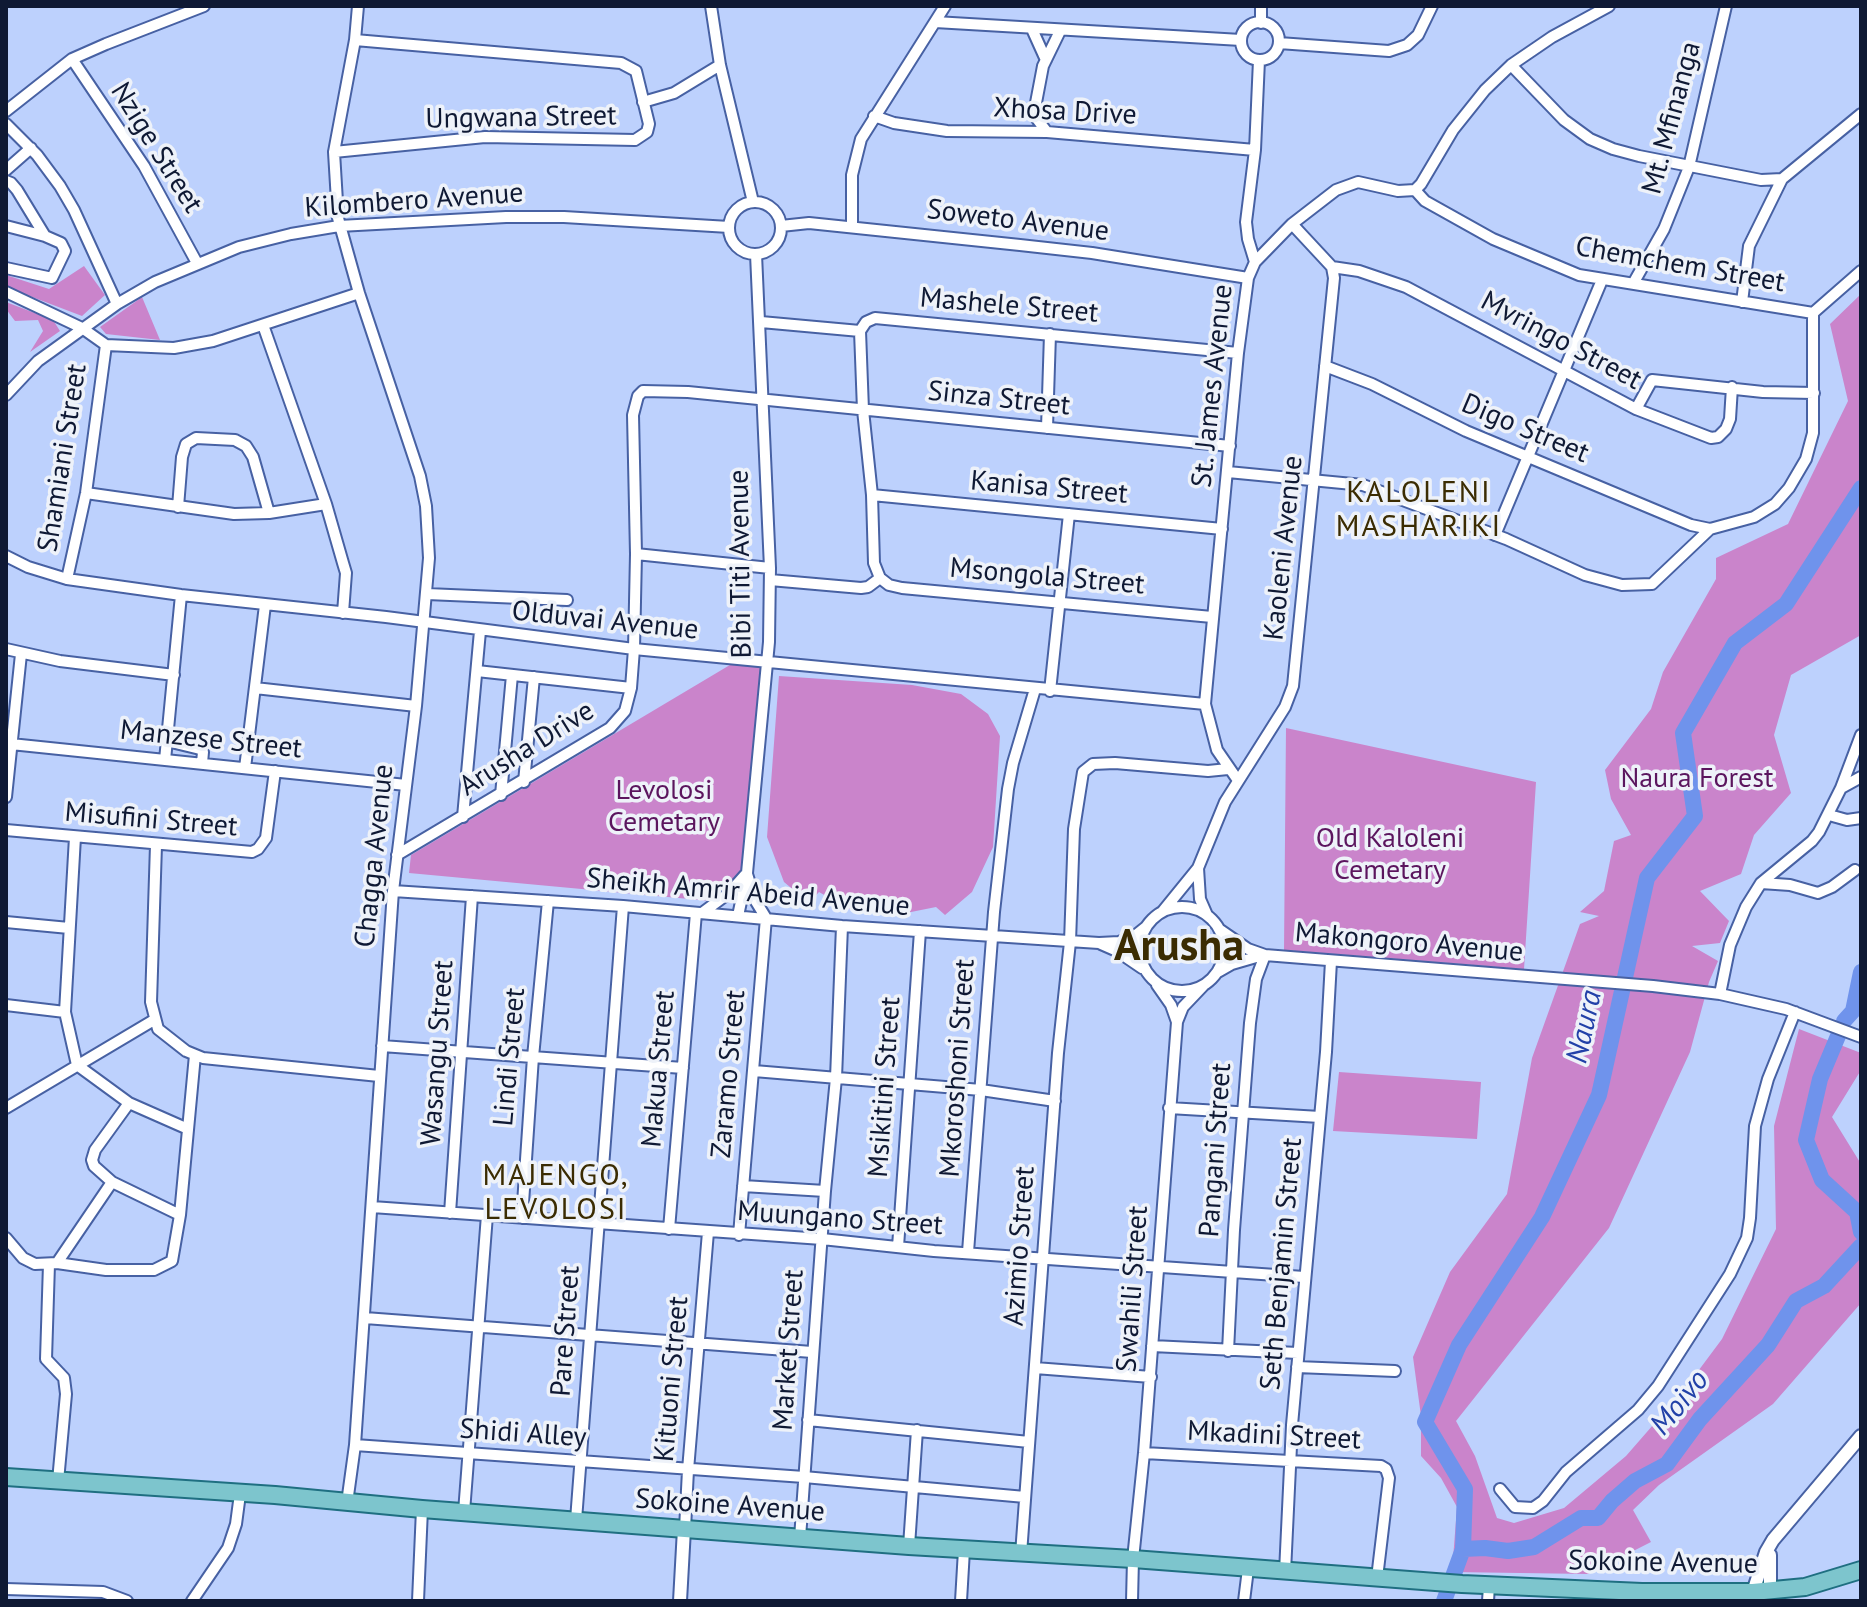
<!DOCTYPE html>
<html>
<head>
<meta charset="utf-8">
<style>
  body { margin:0 }
  #map { position:relative; width:1867px; height:1607px; overflow:hidden; background:#bdd1fd; font-family:"PT Sans",sans-serif }
  canvas { display:block }
  .frame { position:absolute; inset:0; border:8px solid #0f1934; pointer-events:none }
</style>
</head>
<body>
<div id="map">
<canvas width="1867" height="1607"></canvas>
<div class="frame"></div>
</div>
<script>
const context = document.querySelector('canvas').getContext('2d');
context.lineJoin = 'round';
function fill(path, color) {
  context.fillStyle = color;
  context.fill(path, 'evenodd');
}
function poly(rows) {
  const path = new Path2D();
  for (const r of rows) {
    if (r.length === 3) {
      path.moveTo(r[0] + r[2], r[1]);
      path.arc(r[0], r[1], r[2], 0, 2 * Math.PI);
      continue;
    }
    path.moveTo(r[0], r[1]);
    for (let i = 2; i < r.length; i += 2) path.lineTo(r[i], r[i + 1]);
  }
  return path;
}
function trace(path, color, width, dash) {
  context.strokeStyle = color;
  context.lineWidth = width;
  context.lineCap = dash ? 'butt' : 'round';
  context.setLineDash(dash || []);
  context.stroke(path);
}
function label(font, color, halo, rows, align = 'center') {
  context.font = font + ' "PT Sans",sans-serif';
  context.lineWidth = 7;
  context.setLineDash([]);
  context.textBaseline = 'middle';
  context.strokeStyle = halo;
  context.fillStyle = color;
  for (const [text, x, y, turn = 0] of rows) {
    context.save();
    context.translate(x, y);
    context.rotate((+turn || 0) * Math.PI / 180);
    context.textAlign = isNaN(turn) ? turn : align;
    if (halo) context.strokeText(text, 0, 0);
    context.fillText(text, 0, 0);
    context.restore();
  }
}
const green = poly([
  [84,266,105,295,82,316,6,287,6,275,49,289],
  [1861,294,1861,635,1791,675,1774,735,1791,793,1754,835,1741,874,1700,891,1729,921,1720,943,1692,946,1718,961,1709,982,1690,1052,1609,1228,1456,1421,1475,1456,1497,1518,1514,1523,1564,1508,1626,1456,1687,1386,1722,1339,1776,1229,1774,1126,1799,1029,1861,1053,1861,1070,1832,1117,1861,1164,1861,1303,1773,1404,1659,1485,1633,1510,1651,1542,1588,1574,1452,1572,1457,1507,1441,1478,1421,1456,1421,1416,1413,1357,1450,1272,1507,1194,1532,1058,1580,924,1599,916,1580,912,1604,891,1614,841,1631,835,1611,799,1605,770,1651,709,1663,672,1716,579,1716,558,1788,524,1848,401,1830,324],
  [142,297,160,340,106,334,100,327],
  [6,302,53,320,60,331,30,352,43,331,38,320,15,321,6,309],
  [745,656,762,657,747,872,711,901,409,873,411,855],
  [779,676,912,685,961,694,988,714,1000,736,993,847,972,892,945,915,936,907,896,915,851,910,819,892,809,903,784,882,767,837],
  [1286,728,1536,782,1524,969,1284,950],
  [1339,1072,1481,1082,1477,1139,1333,1131]
]);
const river = poly([
  [1844,1021,1853,1011,1861,972],
  [1838,1036,1820,1079,1806,1140,1822,1180,1857,1212,1861,1232],
  [1463,1549,1485,1548,1508,1551,1534,1547,1581,1518,1598,1518,1612,1501,1635,1481,1667,1464,1700,1419,1768,1345,1796,1301,1824,1286,1861,1246],
  [1444,1601,1463,1549,1465,1489,1425,1422,1459,1345,1542,1217,1599,1095,1647,878,1695,816,1683,733,1735,643,1786,604,1861,488]
]);
const minor = poly([
  [711,6,720,65,753,202],
  [935,22,1241,40],
  [1260,41,19],
  [1261,23,1261,6],
  [1032,29,1046,60],
  [1279,43,1389,51,1407,45,1418,35,1432,6],
  [72,59,144,166,197,263],
  [1511,65,1564,120,1590,139,1613,149,1639,156,1761,180,1782,179,1861,114],
  [643,102,674,93,720,65],
  [6,111,72,59,106,44,204,6],
  [874,116,894,123,947,131,1047,132,1255,150],
  [6,124,37,155,60,186,74,210,117,304],
  [1047,132,1037,119,1035,108,1043,66,1060,31],
  [334,152,485,137,635,140,647,132,649,124,636,71,621,63,355,40],
  [6,170,31,148],
  [6,181,11,183,17,190,45,236],
  [1415,190,1425,201,1493,239,1579,275,1813,313],
  [755,228,26],
  [6,226,45,236,61,243,65,251,52,278,6,268],
  [781,226,809,223,1020,245,1092,253,1248,278],
  [852,227,852,175,861,139,945,6],
  [1255,262,1248,239,1246,222,1255,150,1259,60],
  [1332,267,1359,271,1406,287,1636,409,1711,438,1718,437,1726,429,1730,419,1732,387],
  [1634,282,1664,229,1689,167,1726,6],
  [6,292,82,328,106,345,174,348,213,341,359,293],
  [1742,302,1749,246,1782,179],
  [761,322,860,331],
  [263,325,326,504,343,563,346,573,343,613],
  [1325,366,1372,384,1466,431,1691,525,1710,529],
  [6,395,38,361,117,304,155,282,239,247,291,234,339,226,506,217,564,217,729,227],
  [1636,409,1652,380,1763,392,1814,393],
  [1047,428,1050,334],
  [1228,472,1363,485,1506,539,1585,575,1622,585,1652,584,1710,529,1754,517,1775,504,1789,488,1806,459,1813,433,1813,313,1861,271],
  [86,493,234,514,269,513,326,504],
  [872,495,1222,529],
  [178,507,182,457,186,444,196,438,235,440,246,446,253,457,269,513],
  [1495,535,1602,280],
  [636,554,770,568],
  [6,556,28,567,67,579,181,595,386,617,634,649,1205,704],
  [880,578,874,563,872,495,863,410,860,331,866,322,875,318,1238,353],
  [880,578,889,585,902,588,1212,617],
  [67,579,86,493,106,345],
  [770,580,861,588,868,587,880,578],
  [427,594,567,600],
  [6,649,60,661,174,675],
  [477,671,631,688],
  [255,688,416,706],
  [1050,691,1069,514],
  [167,741,200,749,203,752,202,763],
  [11,744,406,785],
  [165,760,181,595],
  [245,768,265,605],
  [1237,779,1217,750,1205,704,1238,353,1248,278,1255,262,1292,224,1336,190,1358,182,1398,191,1415,190,1421,184,1453,130,1485,90,1511,65,1552,37,1609,6],
  [524,782,534,677],
  [1841,788,1861,777],
  [501,795,512,675],
  [6,797,21,654],
  [1829,815,1847,820,1861,818],
  [463,817,480,631],
  [6,830,252,852,258,849,266,838,275,771],
  [75,837,65,1012,77,1065,129,1103,188,1129],
  [156,845,151,1002,158,1029,186,1051,203,1058,379,1076],
  [397,855,610,728,625,711,631,688,634,649,636,554,633,415,638,396,643,391,688,392,1230,446],
  [1198,868,1200,899,1207,915],
  [1761,883,1790,885,1818,893,1832,887,1855,870],
  [393,891,623,906,842,926,1099,943,1119,942,1136,935,1146,927],
  [1182,949,42],
  [1163,911,1198,868,1225,802,1285,707,1293,686,1334,278,1332,267,1292,224],
  [702,913,729,893,745,875],
  [738,916,747,873,769,642,770,568,756,254],
  [6,922,69,928],
  [1219,929,1248,949,1265,955,1653,986,1720,994,1786,1009,1861,1037],
  [1101,944,1117,951,1142,968],
  [1218,972,1232,964,1263,955],
  [1157,985,1171,1005,1177,1022],
  [1720,994,1730,945,1746,907,1761,883,1812,841,1819,832,1841,788,1861,735],
  [6,1005,65,1012],
  [382,1046,683,1068],
  [754,1071,981,1090,1055,1101],
  [129,1103,95,1150,92,1160,94,1166,112,1182,180,1215],
  [6,1108,154,1020],
  [1169,1108,1320,1117],
  [743,1186,825,1191],
  [372,1207,822,1239,934,1251,1304,1277],
  [450,1213,472,896],
  [522,1218,533,1057,548,901],
  [669,1229,696,913],
  [739,1235,766,918,755,900,747,874],
  [6,1238,23,1258,35,1264,57,1263,106,1270,154,1270,172,1261,180,1215,195,1055],
  [898,1247,920,931],
  [968,1252,994,912,1008,789,1013,763,1035,689],
  [57,1263,112,1182],
  [49,1264,46,1359,64,1378,66,1394,58,1481],
  [365,1318,812,1352],
  [1152,1346,1298,1353],
  [1228,1351,1234,1230,1250,1023,1256,979,1265,955],
  [1297,1367,1395,1371],
  [1035,1368,1151,1377],
  [808,1420,1029,1442],
  [355,1445,804,1477,1025,1497],
  [1144,1453,1381,1466,1386,1469,1389,1478,1377,1578],
  [1500,1489,1515,1507,1533,1508,1543,1501,1566,1472,1638,1410,1658,1386,1730,1274,1747,1238,1750,1218,1755,1126,1768,1079,1795,1012],
  [347,1503,355,1445,393,891,416,706,429,558,426,506,420,476,359,293,338,218,334,152,355,40,358,6],
  [464,1512,487,1215],
  [576,1520,623,906],
  [685,1529,688,1470,708,1232],
  [800,1538,825,1191,836,1078,842,926],
  [909,1546,917,1430],
  [1021,1554,1058,1053,1070,942,1074,829,1083,772,1093,764,1115,763,1208,771,1228,769],
  [1285,1572,1292,1425,1326,1052,1331,961],
  [6,1589,103,1592,127,1601],
  [192,1601,228,1548,236,1524,240,1494],
  [418,1601,422,1509],
  [961,1601,964,1550],
  [1132,1601,1133,1559,1144,1453,1177,1022,1183,1007,1203,986],
  [1244,1601,1248,1569],
  [1488,1601,1489,1586]
]);
const tertiary = poly([
  [1770,1555,1770,1591],
  [1753,1592,1766,1552,1773,1540,1861,1436],
  [680,1601,684,1529]
]);
const primary = poly([
  [6,1477,275,1495,422,1509,909,1546,1133,1559,1462,1584,1642,1592,1753,1592,1805,1587,1861,1570]
]);
const streetNames = [
  ["Xhosa Drive",1065,112,3],
  ["Ungwana Street",521,118,-1],
  ["Mt. Mfinanga",1672,118,-75],
  ["Nzige Street",156,148,58],
  ["Kilombero Avenue",414,201,-4],
  ["Soweto Avenue",1018,221,7],
  ["Chemchem Street",1680,265,10],
  ["Mashele Street",1009,306,5],
  ["Mvringo Street",1561,341,28],
  ["St. James Avenue",1213,386,-84],
  ["Sinza Street",999,399,6],
  ["Digo Street",1525,429,23],
  ["Shamiani Street",63,458,-81],
  ["Kanisa Street",1049,488,5],
  ["Kaoleni Avenue",1284,548,-84],
  ["Bibi Titi Avenue",741,564,-91],
  ["Msongola Street",1047,577,5],
  ["Olduvai Avenue",605,621,6],
  ["Manzese Street",211,740,6],
  ["Arusha Drive",527,749,-32],
  ["Misufini Street",151,820,5],
  ["Chagga Avenue",375,856,-84],
  ["Sheikh Amrir Abeid Avenue",748,893,5],
  ["Makongoro Avenue",1409,943,5],
  ["Wasangu Street",438,1053,-86],
  ["Lindi Street",510,1057,-85],
  ["Mkoroshoni Street",958,1068,-86],
  ["Makua Street",659,1069,-85],
  ["Zaramo Street",729,1074,-85],
  ["Msikitini Street",885,1087,-86],
  ["Pangani Street",1216,1150,-86],
  ["Muungano Street",840,1219,4],
  ["Azimio Street",1020,1246,-86],
  ["Seth Benjamin Street",1282,1264,-85],
  ["Swahili Street",1133,1289,-86],
  ["Pare Street",566,1331,-86],
  ["Market Street",789,1350,-86],
  ["Kituoni Street",672,1379,-85],
  ["Shidi Alley",523,1434,4],
  ["Mkadini Street",1274,1436,3],
  ["Sokoine Avenue",730,1506,4],
  ["Sokoine Avenue",1663,1563,1]
];
const parkNames = [
  ["Naura Forest",1697,779],
  ["Levolosi",664,791],
  ["Cemetary",664,823],
  ["Old Kaloleni",1390,839],
  ["Cemetary",1390,871]
];
const neighbourhoodNames = [
  ["KALOLENI",1419,493],
  ["MASHARIKI",1419,527],
  ["MAJENGO,",556,1176],
  ["LEVOLOSI",556,1210]
];
const waterNames = [
  ["Naura",1585,1027,-78],
  ["Moivo",1680,1403,-51]
];
const townNames = [
  ["Arusha",1179,947]
];
fill(green, '#ca84cb');
trace(river, '#6f93ec', 16);
trace(minor, '#4761a3', 14);
trace(tertiary, '#4761a3', 16);
trace(primary, '#1f6f81', 20);
trace(minor, '#fff', 10);
trace(tertiary, '#fff', 12);
trace(primary, '#7dc5cd', 16);
label('28px', '#0f1934', '#eef2f9', streetNames);
label('28px', '#5b155e', '#eef2f9', parkNames);
context.letterSpacing = '2px';
label('30px', '#3b2c02', '#eef2f9', neighbourhoodNames);
context.letterSpacing = '0px';
label('italic 30px', '#2241a8', '#eef2f9', waterNames);
label('bold 44px', '#3b2c02', '#eef2f9', townNames);
</script>
</body>
</html>
